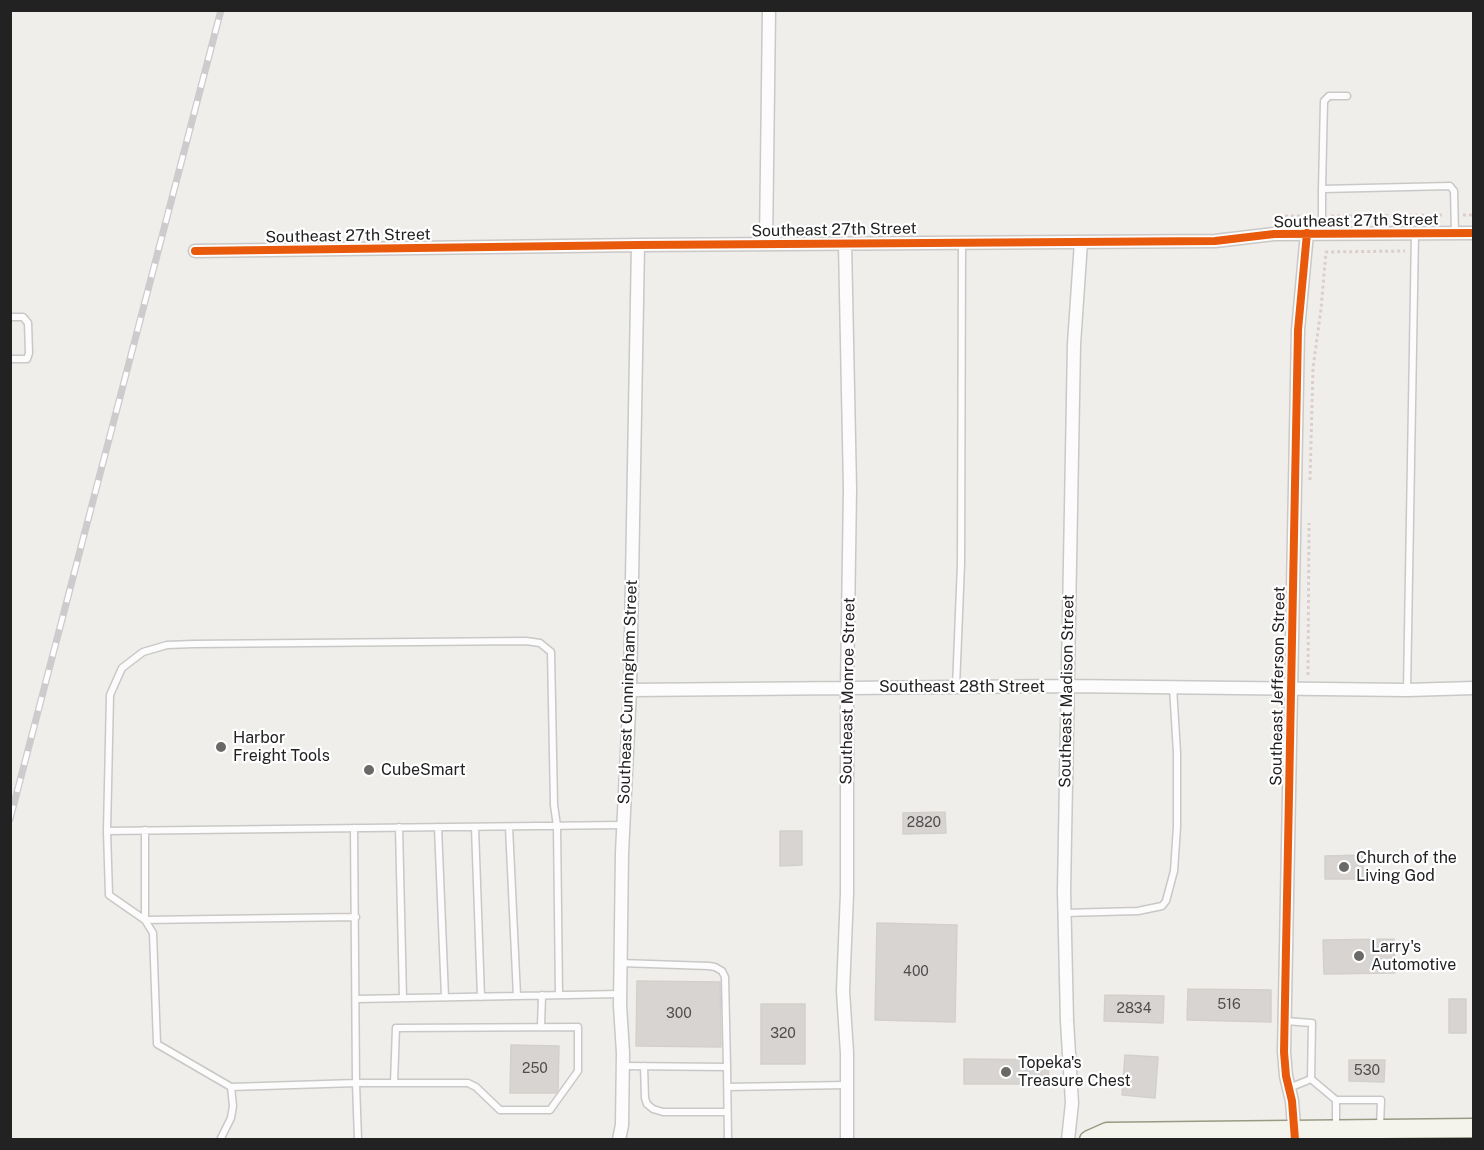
<!DOCTYPE html>
<html>
<head>
<meta charset="utf-8">
<style>
  body { margin:0 }
  #map { position:relative; width:1484px; height:1150px; overflow:hidden; background:#f0eeeb; font-family:"Public Sans",sans-serif }
  canvas { display:block }
  .frame { position:absolute; inset:0; border:12px solid #222; pointer-events:none }
</style>
</head>
<body>
<div id="map">
<canvas width="1484" height="1150"></canvas>
<div class="frame"></div>
</div>
<script>
const context = document.querySelector('canvas').getContext('2d');
context.lineJoin = 'round';
function fill(path, color) {
  context.fillStyle = color;
  context.fill(path, 'evenodd');
}
function poly(rows) {
  const path = new Path2D();
  for (const r of rows) {
    path.moveTo(r[0], r[1]);
    for (let i = 2; i < r.length; i += 2) path.lineTo(r[i], r[i + 1]);
  }
  return path;
}
function trace(path, color, width, dash) {
  context.strokeStyle = color;
  context.lineWidth = width;
  context.lineCap = dash ? 'butt' : 'round';
  context.setLineDash(dash || []);
  context.stroke(path);
}
function label(font, color, halo, rows, align = 'center') {
  context.font = font + ' "Public Sans",sans-serif';
  context.lineWidth = 4.5;
  context.setLineDash([]);
  context.textBaseline = 'middle';
  context.strokeStyle = halo;
  context.fillStyle = color;
  for (const [text, x, y, turn = 0] of rows) {
    context.save();
    context.translate(x, y);
    context.rotate((+turn || 0) * Math.PI / 180);
    context.textAlign = isNaN(turn) ? turn : align;
    if (halo) context.strokeText(text, 0, 0);
    context.fillText(text, 0, 0);
    context.restore();
  }
}
const building = poly([
  [945,812,946,833,903,834,903,813,945,812],
  [780,831,802,831,802,865,780,866,780,831],
  [1363,855,1363,879,1325,879,1325,856,1363,855],
  [877,923,957,925,955,1022,875,1020,877,923],
  [1394,939,1395,973,1324,974,1323,940,1394,939],
  [637,981,720,982,721,1047,636,1046,637,981],
  [1188,989,1271,990,1271,1022,1187,1020,1188,989],
  [1105,995,1164,996,1163,1023,1104,1021,1105,995],
  [1449,999,1466,999,1466,1033,1449,1033,1449,999],
  [761,1004,805,1004,805,1064,761,1064,761,1004],
  [511,1045,559,1046,558,1089,556,1093,510,1093,511,1045],
  [1125,1055,1158,1057,1155,1098,1122,1095,1125,1055],
  [964,1059,1049,1060,1048,1084,964,1084,964,1059],
  [1349,1060,1385,1060,1384,1082,1349,1081,1349,1060]
]);
const path = poly([
  [1463,215,1474,215],
  [1279,216,1313,216],
  [1331,216,1445,215],
  [1310,480,1313,368,1321,309,1326,252,1405,251],
  [1308,675,1309,523]
]);
const lane = poly([
  [1322,189,1324,101,1329,96,1347,96],
  [1322,233,1322,189,1450,186,1454,191,1455,233],
  [10,317,23,317,28,323,29,353,27,359,10,359],
  [956,687,961,564,962,243],
  [1407,690,1415,233],
  [399,827,403,998],
  [438,827,445,997],
  [475,827,481,997],
  [509,827,517,996],
  [354,828,356,1083,231,1087,157,1044,153,933,145,920,109,895,107,831,623,825],
  [145,830,145,920,356,917],
  [107,831,110,695,122,668,143,652,167,645,193,644,526,641,540,643,551,652,554,805,557,826,559,995],
  [1064,913,1138,911,1162,906,1166,901,1174,871,1177,827,1177,753,1173,687],
  [620,963,709,966,715,967,722,971,725,977,727,1067],
  [357,999,620,994],
  [1285,1021,1312,1023,1311,1079,1289,1088],
  [541,1027,542,995],
  [623,1066,727,1067,728,1140],
  [644,1066,645,1098,647,1104,653,1109,663,1112,727,1112],
  [1311,1079,1336,1100,1336,1127],
  [727,1087,847,1085],
  [1336,1100,1381,1100,1380,1127],
  [220,1140,231,1118,233,1106,231,1087],
  [358,1140,356,1083,468,1083,476,1087,500,1110,550,1110,578,1071,578,1027,396,1028,394,1083]
]);
const street = poly([
  [845,243,850,489,847,687,847,893,843,991,847,1053,847,1140],
  [766,244,769,10],
  [195,251,638,245,1215,241,1274,234,1474,233],
  [630,690,1067,686,1407,690,1474,688],
  [619,1140,622,1125,623,1053,620,1005,622,853,630,690,638,245],
  [1068,1140,1072,1103,1067,1021,1064,891,1074,344,1081,242],
  [1295,1140,1292,1101,1286,1076,1284,1052,1298,330,1307,233]
]);
const secondary = poly([
  [1089,1140,1107,1132,1474,1128]
]);
const rail = poly([
  [10,819,221,10]
]);
const cycleway = poly([
  [195,251,638,245,1215,241,1274,234,1474,233],
  [1295,1140,1292,1101,1286,1076,1284,1052,1298,330,1307,233]
]);
const markers = [
  [221,747,6,"#6a6968"],
  [369,770,6,"#6a6968"],
  [1344,867,6,"#6a6968"],
  [1359,956,6,"#6a6968"],
  [1006,1072,6,"#6a6968"]
];
const numberNames = [
  ["2820",924,823],
  ["400",916,972],
  ["516",1229,1005],
  ["2834",1134,1009],
  ["300",679,1014],
  ["320",783,1034],
  ["250",535,1069],
  ["530",1367,1071]
];
const streetNames = [
  ["Southeast 27th Street",1356,221,-1],
  ["Southeast 27th Street",834,230,-1],
  ["Southeast 27th Street",348,236,-1],
  ["Southeast Jefferson Street",1278,686,-89],
  ["Southeast 28th Street",962,687],
  ["Southeast Monroe Street",848,691,-89],
  ["Southeast Madison Street",1067,691,-89],
  ["Southeast Cunningham Street",628,692,-88]
];
const poiNames = [
  ["Harbor",233,738],
  ["Freight Tools",233,756],
  ["CubeSmart",381,770],
  ["Church of the",1356,858],
  ["Living God",1356,876],
  ["Larry's",1371,947],
  ["Automotive",1371,965],
  ["Topeka's",1018,1063],
  ["Treasure Chest",1018,1081]
];
fill(building, '#d7d4d2');
trace(building, '#d3d0cc', 1.5);
trace(lane, '#c9c8c7', 9);
trace(street, '#c9c8c7', 15);
trace(secondary, '#999a82', 21);
trace(path, '#dccecd', 3, [3, 3]);
trace(lane, '#fdfcfc', 6);
trace(street, '#fdfcfc', 12);
trace(secondary, '#f4f4ed', 18);
trace(rail, '#ccc', 7);
trace(rail, '#fff', 4.5, [14]);
trace(cycleway, '#e8590c', 8);
for (const [x, y, r, color] of markers) {
  const dot = new Path2D();
  dot.arc(x, y, r, 0, 2 * Math.PI);
  context.fillStyle = color;
  context.fill(dot);
  trace(dot, '#fff', 2);
}
label('14px', '#4f4e4e', null, numberNames);
label('16px', '#222', '#fff', streetNames);
label('16px', '#222', '#fff', poiNames, 'left');
</script>
</body>
</html>
